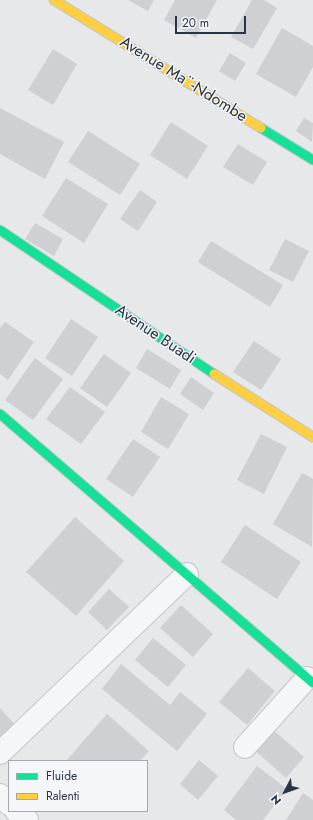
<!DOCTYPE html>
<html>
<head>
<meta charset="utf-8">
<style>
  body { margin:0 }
  #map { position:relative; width:313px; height:820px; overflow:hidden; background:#e6e8ea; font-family:Jost,sans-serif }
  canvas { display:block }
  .legend { position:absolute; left:8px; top:760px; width:140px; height:52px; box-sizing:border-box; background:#f4f6f9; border:1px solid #a4a8b1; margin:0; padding:5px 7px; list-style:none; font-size:12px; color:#2b3445 }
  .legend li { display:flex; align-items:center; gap:8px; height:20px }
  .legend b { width:20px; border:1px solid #a4a8b1 }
  .north { position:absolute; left:265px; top:772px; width:40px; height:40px; -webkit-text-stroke:3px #f4f6f9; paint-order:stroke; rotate:229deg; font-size:11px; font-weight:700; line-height:16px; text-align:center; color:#2b3445 }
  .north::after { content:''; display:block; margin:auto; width:14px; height:18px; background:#2b3445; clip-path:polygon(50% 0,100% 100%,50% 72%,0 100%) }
  .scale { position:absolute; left:175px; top:16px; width:71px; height:18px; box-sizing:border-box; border:2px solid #2b3445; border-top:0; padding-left:5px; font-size:12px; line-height:14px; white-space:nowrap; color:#2b3445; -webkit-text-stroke:3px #f4f6f9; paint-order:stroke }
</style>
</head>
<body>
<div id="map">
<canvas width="313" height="820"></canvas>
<ul class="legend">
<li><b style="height:5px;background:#16e098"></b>Fluide</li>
<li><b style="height:5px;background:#ffcf43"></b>Ralenti</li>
</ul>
<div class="north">N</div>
<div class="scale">20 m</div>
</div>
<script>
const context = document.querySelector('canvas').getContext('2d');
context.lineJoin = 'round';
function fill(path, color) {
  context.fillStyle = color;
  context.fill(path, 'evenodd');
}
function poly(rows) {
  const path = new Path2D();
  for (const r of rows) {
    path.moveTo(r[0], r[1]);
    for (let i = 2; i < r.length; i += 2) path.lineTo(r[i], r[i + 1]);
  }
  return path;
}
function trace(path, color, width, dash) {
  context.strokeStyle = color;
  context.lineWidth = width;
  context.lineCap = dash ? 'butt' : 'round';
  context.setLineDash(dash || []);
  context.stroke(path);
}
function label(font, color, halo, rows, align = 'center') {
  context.font = font + ' Jost,sans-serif';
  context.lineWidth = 3;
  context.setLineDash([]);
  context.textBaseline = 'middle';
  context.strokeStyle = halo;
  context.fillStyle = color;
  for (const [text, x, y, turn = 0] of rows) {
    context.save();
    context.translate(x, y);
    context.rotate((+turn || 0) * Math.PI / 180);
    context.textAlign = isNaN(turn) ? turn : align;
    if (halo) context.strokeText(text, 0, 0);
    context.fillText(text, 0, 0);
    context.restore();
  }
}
const building = poly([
  [128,0,154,0,148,11],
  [175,0,217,0,196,38,164,20],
  [252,0,264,0,277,8,253,49,231,37],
  [282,28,313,46,313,67,296,97,256,74],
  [53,49,77,64,53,105,28,90],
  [230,53,246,63,235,81,219,71],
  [0,108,64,142,45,179,0,154],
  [304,118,313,123,312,142,296,131],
  [171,122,208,146,187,179,150,155],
  [88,131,140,164,120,195,68,162],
  [238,144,267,162,253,185,223,167],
  [66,178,108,204,84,243,42,216],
  [140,190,157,202,138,231,120,219],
  [35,223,63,239,54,256,25,239],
  [285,239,309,251,293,282,269,270],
  [211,241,283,285,270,307,198,262],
  [71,319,98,337,72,376,45,358],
  [5,322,34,342,8,380,0,374,0,328],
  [254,341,281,359,261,390,233,372],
  [147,349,181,370,170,389,136,368],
  [104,354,131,373,107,407,80,388],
  [35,358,63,379,33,420,5,400],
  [191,377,214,393,203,410,180,394],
  [70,387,105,412,81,444,46,419],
  [161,397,189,414,168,449,141,432],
  [261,434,287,447,264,494,237,480],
  [133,439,160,457,133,497,106,479],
  [302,473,313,479,312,547,273,524],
  [75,517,124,561,76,616,26,572],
  [245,525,301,562,277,599,221,562],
  [109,589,129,607,107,630,88,612],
  [181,605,213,634,193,657,160,628],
  [153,638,186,665,168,687,135,660],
  [121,664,170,705,180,692,207,714,177,751,102,689],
  [248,668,275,691,247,725,219,702],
  [0,708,16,726,0,741],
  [107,714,149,751,140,761,66,761],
  [271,728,304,757,286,778,253,749],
  [199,760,218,776,198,800,180,784],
  [257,766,287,789,263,820,236,820,224,810],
  [303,793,313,800,313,820,286,820]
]);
const street = poly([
  [245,747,307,678],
  [0,753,187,574],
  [0,795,9,804],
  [16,811,27,820]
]);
const fast = poly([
  [261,128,313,160],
  [0,230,214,374],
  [0,414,313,683]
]);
const slow = poly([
  [54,0,261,128],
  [214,374,313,437]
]);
const streetNames = [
  ["Avenue Ma¨-Ndombe",183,80,32],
  ["Avenue Buadi",155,335,34]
];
fill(building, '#ced0d3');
trace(street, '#c4c6c8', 24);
trace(fast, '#c4c6c8', 11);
trace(slow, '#c4c6c8', 11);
trace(street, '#f5f6f7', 22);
trace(fast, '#16e098', 9);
trace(slow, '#ffcf43', 9);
label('16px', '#2b3445', '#f4f6f9', streetNames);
</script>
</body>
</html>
